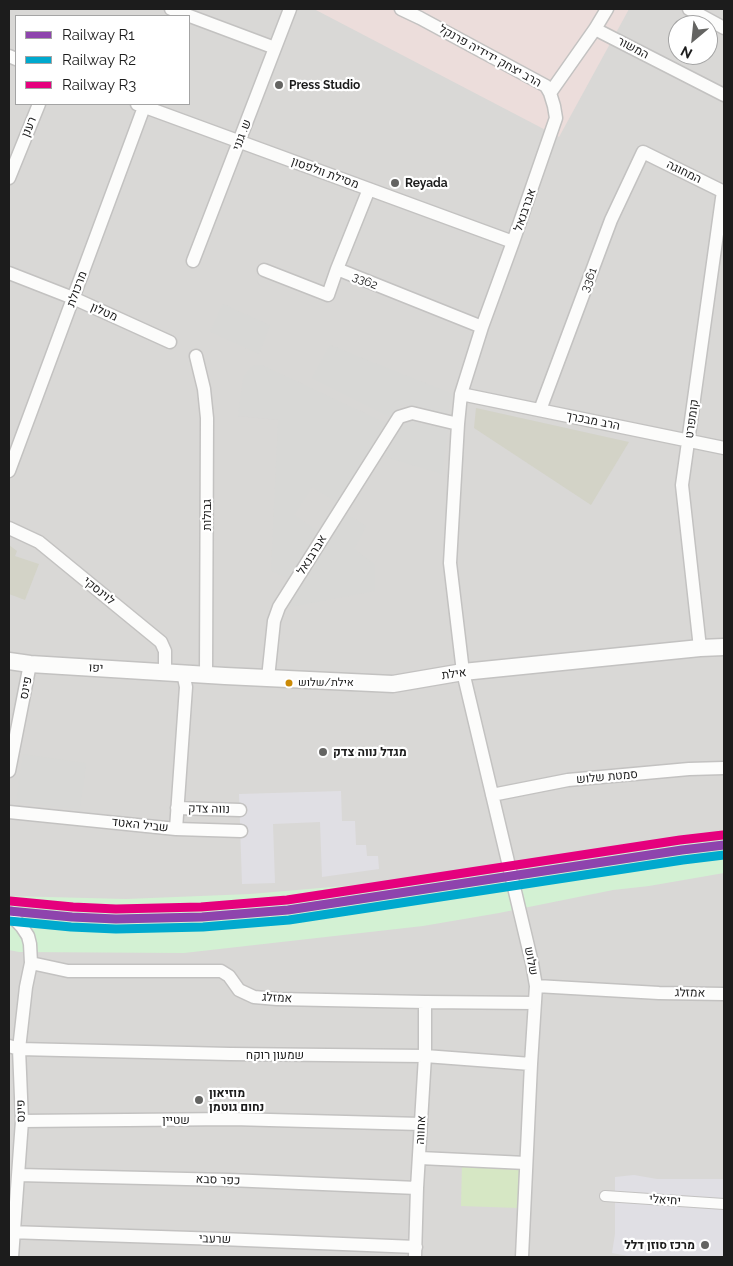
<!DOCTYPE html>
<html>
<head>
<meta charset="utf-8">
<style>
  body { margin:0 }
  #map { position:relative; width:733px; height:1266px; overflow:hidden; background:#eae9e5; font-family:Raleway,sans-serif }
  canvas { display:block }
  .frame { position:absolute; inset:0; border:10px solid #1c1c1c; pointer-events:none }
  .legend { position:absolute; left:15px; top:15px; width:175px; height:90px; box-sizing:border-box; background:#fff; border:1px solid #a4a4a4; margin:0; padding:6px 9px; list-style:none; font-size:15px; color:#1c1c1c }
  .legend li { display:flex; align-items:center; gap:10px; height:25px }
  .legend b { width:25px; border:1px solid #a4a4a4 }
  .north { position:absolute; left:668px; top:15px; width:50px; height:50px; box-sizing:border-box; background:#fff; border:1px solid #a4a4a4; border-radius:50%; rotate:208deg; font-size:14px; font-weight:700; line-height:20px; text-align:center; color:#1c1c1c }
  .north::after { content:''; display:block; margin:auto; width:18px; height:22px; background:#646462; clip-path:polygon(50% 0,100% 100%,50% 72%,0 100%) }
</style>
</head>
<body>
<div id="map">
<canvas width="733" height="1266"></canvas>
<div class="frame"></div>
<ul class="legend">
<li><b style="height:6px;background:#8e44ad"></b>Railway R1</li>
<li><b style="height:6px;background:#00a9ce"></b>Railway R2</li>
<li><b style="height:6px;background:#e5007d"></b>Railway R3</li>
</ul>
<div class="north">N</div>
</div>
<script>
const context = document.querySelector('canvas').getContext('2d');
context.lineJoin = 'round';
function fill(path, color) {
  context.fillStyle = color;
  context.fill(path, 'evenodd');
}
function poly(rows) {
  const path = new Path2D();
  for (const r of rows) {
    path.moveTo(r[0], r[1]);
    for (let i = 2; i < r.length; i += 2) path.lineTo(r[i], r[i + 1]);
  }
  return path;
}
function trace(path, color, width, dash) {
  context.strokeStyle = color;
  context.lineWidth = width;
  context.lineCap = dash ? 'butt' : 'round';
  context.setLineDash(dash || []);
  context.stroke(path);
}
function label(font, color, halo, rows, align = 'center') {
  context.font = font + ' Raleway,Heebo,sans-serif';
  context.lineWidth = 4.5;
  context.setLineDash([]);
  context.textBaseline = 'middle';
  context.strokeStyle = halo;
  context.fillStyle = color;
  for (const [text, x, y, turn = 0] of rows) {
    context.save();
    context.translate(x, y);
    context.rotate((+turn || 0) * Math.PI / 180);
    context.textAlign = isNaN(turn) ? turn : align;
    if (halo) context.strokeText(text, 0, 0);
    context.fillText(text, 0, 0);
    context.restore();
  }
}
const residential = poly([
  [9,9,724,9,724,1257,9,1257],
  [16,16,189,16,189,104,16,104],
  [678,25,708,25,708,55,678,55]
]);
const commercial = poly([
  [314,9,629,9,559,137]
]);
const religious = poly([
  [223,304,270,325,259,354,210,332],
  [330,345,453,394,446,416,411,406,401,405,390,417,312,378],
  [255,365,262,365,386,423,337,502,312,487,294,515,319,532,289,579,271,571,278,420,238,416,243,378,252,366],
  [411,421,448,430,442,474,385,457,401,425],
  [345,513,366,526,354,549,375,565,375,591,285,608],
  [23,754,86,763,80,810,16,802]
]);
const construction = poly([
  [476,408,629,442,591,505,474,428],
  [9,545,17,551,15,556,39,564,25,600,9,594]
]);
const grass = poly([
  [462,1164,520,1166,518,1208,461,1206]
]);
const park = poly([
  [724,836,724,873,649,886,613,890,499,913,423,926,184,953,19,952,9,950,9,896,126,899,250,894,438,878,659,841]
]);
const plaza = poly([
  [341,791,342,821,355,821,356,845,366,845,367,856,378,856,379,869,322,877,320,822,273,824,275,883,242,884,239,794],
  [634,1175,657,1179,724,1179,724,1257,646,1257,628,1256,612,1253,615,1234,615,1177]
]);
const pedestrian = poly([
  [605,1196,724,1204]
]);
const minor = poly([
  [171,9,275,48],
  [401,9,420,18,546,86,550,93,554,106,556,118,513,242,482,327,461,394,458,424,450,563,463,672,532,963,536,986,531,1064,522,1257],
  [689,9,724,28],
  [595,29,724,95],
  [9,56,16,59],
  [550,93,595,29,607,9],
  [137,104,513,242],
  [9,178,39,104],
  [193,261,290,9],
  [337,269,369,189],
  [264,270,328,295,337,269,482,327],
  [9,273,73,298,170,342],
  [196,356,204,389,207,418,206,674],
  [461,394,724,448],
  [540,410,611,220,643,152,724,192],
  [9,471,144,107],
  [9,528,39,542,161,642,165,651,165,672],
  [700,648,682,485,723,191],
  [268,678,274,621,279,607,399,417,412,413,458,424],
  [9,771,30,664],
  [492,795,568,780,689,769,724,768],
  [177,808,240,810],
  [9,812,176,829,241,831],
  [176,829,186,687,183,673],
  [9,913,22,927,28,936,30,944,31,963,26,987,19,1049,22,1121,12,1257],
  [31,963,68,971,221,971,229,976,239,990,254,997,277,999,425,1002,535,1003],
  [536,986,659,993,724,994],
  [9,1046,19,1049,230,1054,425,1056,531,1064],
  [22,1121,232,1119,421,1124],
  [420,1158,526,1163],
  [18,1175,229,1180,417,1188],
  [9,1232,221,1239,416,1247],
  [415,1257,417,1188,425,1056,425,1002]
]);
const tertiary = poly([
  [9,661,30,664,225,676,393,684,463,672,700,648,724,647]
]);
const rail1 = poly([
  [9,911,72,917,116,919,202,917,288,910,682,850,724,845]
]);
const rail2 = poly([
  [9,921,71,927,116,929,203,927,289,920,683,860,724,855]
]);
const rail3 = poly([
  [10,901,73,907,116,909,201,907,287,900,680,840,723,835]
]);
const markers = [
  [279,85,5,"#646462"],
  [395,183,5,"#646462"],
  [289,683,4.5,"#cb8a06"],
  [323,752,5,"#646462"],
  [199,1100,5,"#646462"],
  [705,1245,5,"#646462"]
];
const busNames = [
  ["אילת/שלוש",298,683]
];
const streetNames = [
  ["המשור",633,48,27],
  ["הרב יצחק ידידיה פרנקל",490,56,29],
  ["רענן",29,127,-68],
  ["ש. גנני",242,135,-69],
  ["המחוגה",684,172,26],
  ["מסילת וולפסון",325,173,20],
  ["אברבנאל",525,210,-71],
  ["3361",589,280,-69],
  ["3362",365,281,22],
  ["מרכולת",77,289,-70],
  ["מטלון",104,312,24],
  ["קומפרט",692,419,-82],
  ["הרב מבכרך",593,421,11],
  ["גבולות",207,515,-90],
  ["אברבנאל",312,555,-58],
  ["לוינסקי",99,591,39],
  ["יפו",96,668,3],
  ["אילת",454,674,-8],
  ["פינס",26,688,-79],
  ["סמטת שלוש",607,777,-5],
  ["נווה צדק",209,809,1],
  ["שביל האטד",140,825,6],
  ["שלוש",531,961,79],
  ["אמזלג",690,993,1],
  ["אמזלג",277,998,3],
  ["שמעון רוקח",275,1055],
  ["פינס",21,1111,-91],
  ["שטיין",176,1120],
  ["אחווה",421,1130,-87],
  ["כפר סבא",218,1180,2],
  ["יחיאלי",665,1200,4],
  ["שרעבי",215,1239,2]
];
const poiNames = [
  ["Press Studio",289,85],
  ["Reyada",405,183],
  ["מגדל נווה צדק",333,752],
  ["מוזיאון",209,1093],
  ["נחום גוטמן",209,1107],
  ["מרכז סוזן דלל",695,1245,"right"]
];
fill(residential, '#d9d8d6');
fill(commercial, '#ecdddb');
fill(religious, '#d8d8d6');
fill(construction, '#d3d3c7');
fill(grass, '#d6e7c4');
fill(park, '#d3f1d3');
fill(plaza, '#e0dfe4');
trace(pedestrian, '#c3c2c1', 12);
trace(minor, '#c3c2c1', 15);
trace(tertiary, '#c3c2c1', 19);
trace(pedestrian, '#fcfcfb', 10);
trace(minor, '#fcfcfb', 12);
trace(tertiary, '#fcfcfb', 16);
trace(rail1, '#8e44ad', 9);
trace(rail2, '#00a9ce', 9);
trace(rail3, '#e5007d', 9);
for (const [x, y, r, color] of markers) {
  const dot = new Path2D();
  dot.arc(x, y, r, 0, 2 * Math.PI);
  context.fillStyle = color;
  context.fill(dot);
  trace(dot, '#fff', 2);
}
label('11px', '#1c1c1c', '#fff', busNames, 'left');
label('12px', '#1c1c1c', '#fff', streetNames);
label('bold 12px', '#1c1c1c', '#fff', poiNames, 'left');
</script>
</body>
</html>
